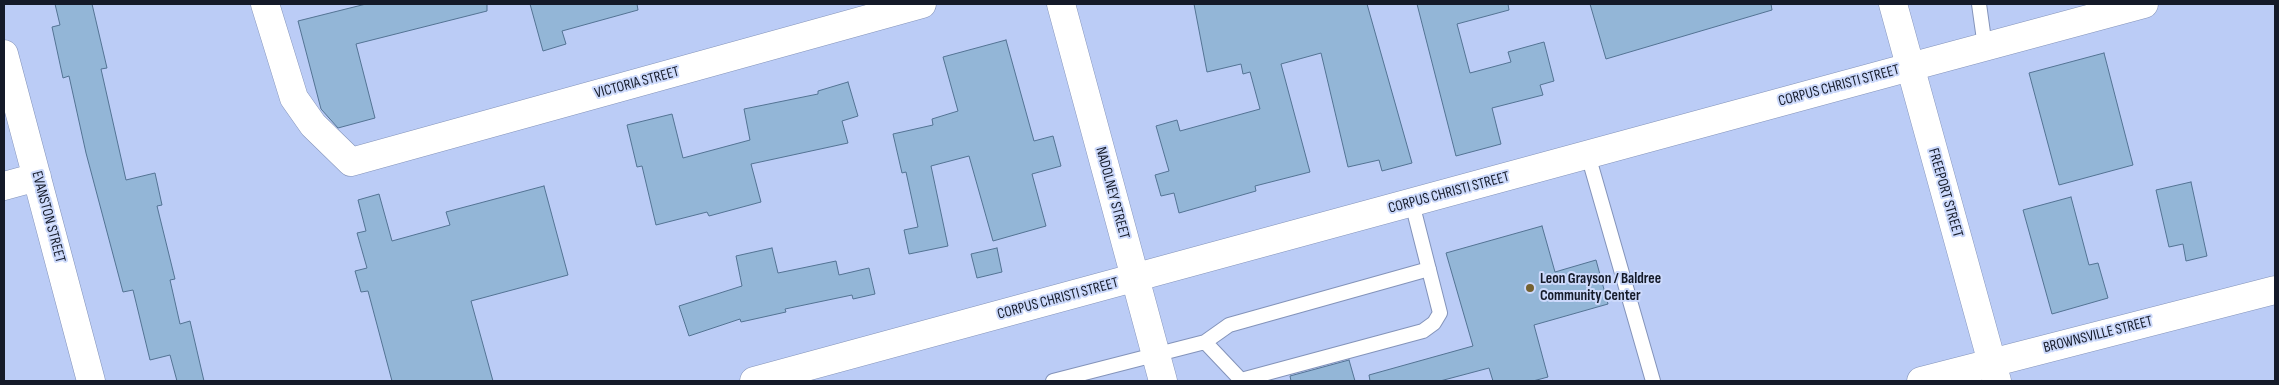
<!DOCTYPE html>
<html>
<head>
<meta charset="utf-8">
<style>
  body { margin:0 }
  #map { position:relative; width:2279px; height:385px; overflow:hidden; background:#bbccf6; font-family:"Sofia Sans Condensed",sans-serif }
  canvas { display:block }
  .frame { position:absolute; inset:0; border:5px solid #141a29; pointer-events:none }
</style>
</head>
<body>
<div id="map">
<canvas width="2279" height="385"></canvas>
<div class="frame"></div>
</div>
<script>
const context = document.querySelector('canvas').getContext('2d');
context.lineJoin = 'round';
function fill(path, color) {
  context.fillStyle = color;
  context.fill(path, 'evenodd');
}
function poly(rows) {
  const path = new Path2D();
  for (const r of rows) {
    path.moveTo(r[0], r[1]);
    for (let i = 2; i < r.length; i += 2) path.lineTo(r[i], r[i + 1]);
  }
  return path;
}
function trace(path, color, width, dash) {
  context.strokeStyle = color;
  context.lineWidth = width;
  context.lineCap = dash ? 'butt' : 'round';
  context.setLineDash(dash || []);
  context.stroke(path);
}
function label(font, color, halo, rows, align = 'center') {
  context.font = font + ' "Sofia Sans Condensed",sans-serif';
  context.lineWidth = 4;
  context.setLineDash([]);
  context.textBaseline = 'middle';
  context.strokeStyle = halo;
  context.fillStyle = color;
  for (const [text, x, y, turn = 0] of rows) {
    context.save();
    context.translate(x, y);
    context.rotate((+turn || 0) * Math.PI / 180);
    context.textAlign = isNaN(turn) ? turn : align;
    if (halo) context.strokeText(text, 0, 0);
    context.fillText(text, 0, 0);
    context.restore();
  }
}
const building = poly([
  [55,4,92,4,107,68,101,69,126,180,155,173,162,205,157,206,175,279,170,280,180,324,190,321,204,381,177,381,170,355,150,360,133,290,123,292,86,153,69,76,63,78,52,27,60,25,55,4],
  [366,4,487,4,487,11,356,44,375,118,338,128,321,109,298,21,366,4],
  [530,4,637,4,638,10,562,31,566,44,543,51,530,4],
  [1194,4,1367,4,1412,163,1382,171,1379,160,1348,167,1321,53,1281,64,1310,172,1255,186,1256,191,1179,213,1174,193,1161,196,1155,175,1169,171,1156,126,1177,120,1180,131,1260,109,1250,72,1243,74,1241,64,1207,72,1194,4],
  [1417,4,1508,4,1509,10,1457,24,1470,73,1511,62,1508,52,1544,42,1554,81,1540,85,1543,95,1492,108,1501,144,1456,156,1417,4],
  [1590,4,1771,4,1772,10,1606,59,1590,4],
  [1006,40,1034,141,1053,136,1061,166,1032,174,1046,226,993,241,969,156,931,166,948,246,909,254,904,230,918,227,906,172,902,173,893,134,933,125,932,119,958,111,943,57,1006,40],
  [2104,53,2133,165,2059,185,2029,73,2104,53],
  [848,82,858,116,842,121,848,143,751,164,761,202,709,216,707,212,656,225,642,166,637,167,627,125,672,114,683,158,750,140,744,109,818,94,818,91,848,82],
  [2191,182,2207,256,2186,261,2183,244,2169,247,2156,190,2191,182],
  [544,186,568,275,471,301,493,381,392,381,368,291,361,292,355,271,367,268,357,233,366,231,358,200,379,194,392,241,450,225,446,212,544,186],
  [2071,197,2089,265,2098,263,2108,298,2052,314,2023,210,2071,197],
  [1542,226,1555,272,1596,260,1608,304,1534,325,1548,377,1533,381,1493,381,1489,368,1440,381,1370,381,1369,375,1473,346,1446,253,1542,226],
  [772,248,778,273,836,261,839,275,869,268,875,294,853,299,852,295,785,309,786,312,741,322,740,319,689,336,679,306,742,286,736,256,772,248],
  [997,248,1002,272,977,278,971,254,997,248],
  [1349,360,1355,381,1291,381,1290,376,1349,360]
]);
const service = poly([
  [1979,4,1985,47],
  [1588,155,1653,381],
  [1205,342,1241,380,1423,331,1434,323,1440,313,1412,203],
  [1053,381,1205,342,1229,325,1429,269]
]);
const minor = poly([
  [265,4,294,98,313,125,351,162,922,4],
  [1061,4,1163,381],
  [4,54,91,381],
  [1910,67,2144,4],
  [4,186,37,177],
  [1921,381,2275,290]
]);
const tertiary = poly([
  [754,381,1910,67]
]);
const secondary = poly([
  [1893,4,1997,381]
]);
const markers = [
  [1530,288,5,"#756230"]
];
const streetNames = [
  ["VICTORIA STREET",637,83,-15],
  ["CORPUS CHRISTI STREET",1839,86,-15],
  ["NADOLNEY STREET",1112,193,75],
  ["CORPUS CHRISTI STREET",1449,193,-15],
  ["FREEPORT STREET",1945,193,74],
  ["EVANSTON STREET",48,217,75],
  ["CORPUS CHRISTI STREET",1058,299,-15],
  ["BROWNSVILLE STREET",2098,335,-14]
];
const poiNames = [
  ["Leon Grayson / Baldree",1540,279],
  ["Community Center",1540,296]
];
fill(building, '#93b6d7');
trace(building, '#537393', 1);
trace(service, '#8393ba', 16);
trace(minor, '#8393ba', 29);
trace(tertiary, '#8393ba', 29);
trace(secondary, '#8393ba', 29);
trace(service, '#fff', 14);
trace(minor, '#fff', 28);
trace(tertiary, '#fff', 28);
trace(secondary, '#fff', 28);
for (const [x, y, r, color] of markers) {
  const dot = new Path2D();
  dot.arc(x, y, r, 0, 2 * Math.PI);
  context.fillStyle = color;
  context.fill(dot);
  trace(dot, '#ccd9fb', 2);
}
label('15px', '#141a29', '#ccd9fb', streetNames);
label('bold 15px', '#141a29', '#ccd9fb', poiNames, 'left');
</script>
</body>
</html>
